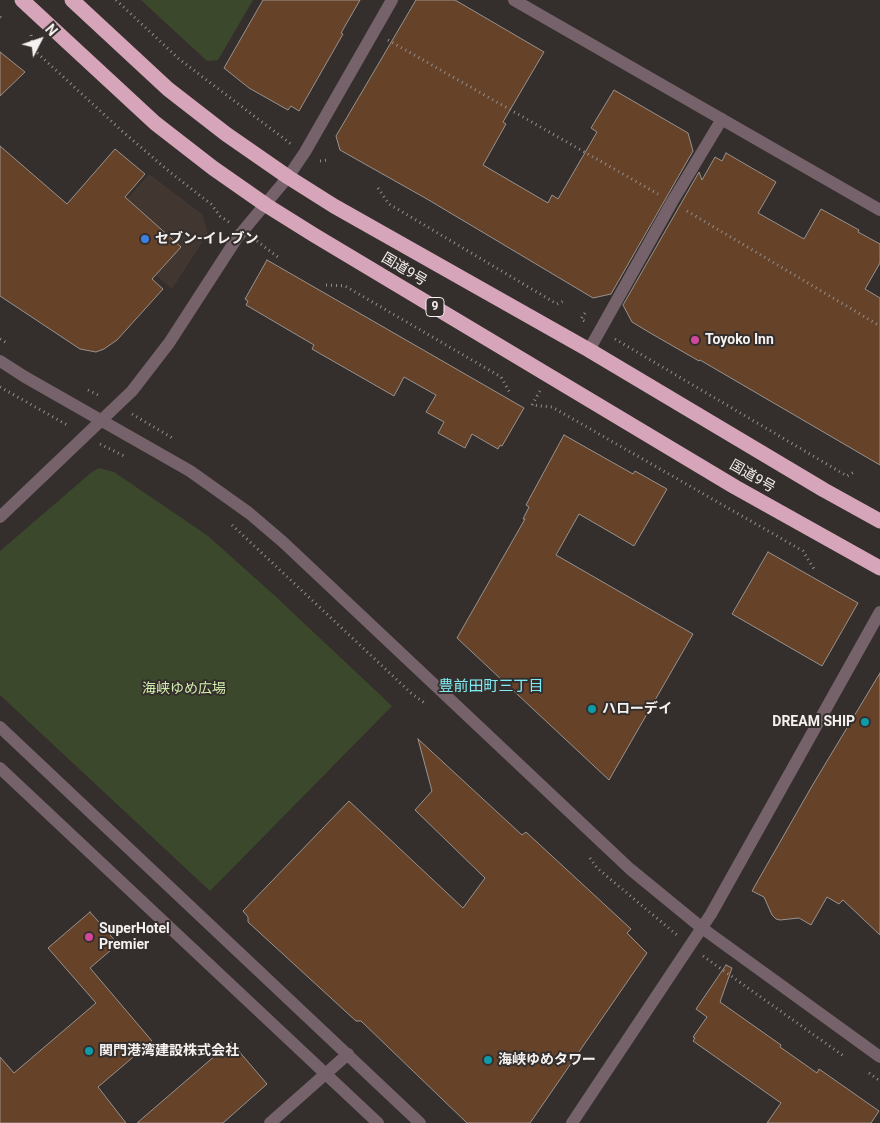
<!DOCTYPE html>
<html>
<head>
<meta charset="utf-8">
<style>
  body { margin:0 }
  #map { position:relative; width:880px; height:1123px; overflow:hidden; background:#342f2d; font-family:Roboto,sans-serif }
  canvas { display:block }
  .north { position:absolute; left:15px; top:15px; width:50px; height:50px; -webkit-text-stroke:4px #342f2d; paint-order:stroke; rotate:49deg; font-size:14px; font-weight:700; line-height:20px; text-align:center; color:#f5f1f0 }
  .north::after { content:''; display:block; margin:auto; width:18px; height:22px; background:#f5f1f0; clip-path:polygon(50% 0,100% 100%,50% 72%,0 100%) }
</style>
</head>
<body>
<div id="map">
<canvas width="880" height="1123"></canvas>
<div class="north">N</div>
</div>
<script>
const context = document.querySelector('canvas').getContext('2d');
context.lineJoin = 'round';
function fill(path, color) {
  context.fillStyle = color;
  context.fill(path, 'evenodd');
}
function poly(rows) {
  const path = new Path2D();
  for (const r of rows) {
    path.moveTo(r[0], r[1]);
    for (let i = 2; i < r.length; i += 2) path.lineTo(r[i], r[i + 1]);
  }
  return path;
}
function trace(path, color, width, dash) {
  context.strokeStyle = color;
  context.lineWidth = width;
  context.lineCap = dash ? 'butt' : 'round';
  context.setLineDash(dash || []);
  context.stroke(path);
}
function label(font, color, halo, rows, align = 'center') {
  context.font = font + ' Roboto,"Noto Sans JP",sans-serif';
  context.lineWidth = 4;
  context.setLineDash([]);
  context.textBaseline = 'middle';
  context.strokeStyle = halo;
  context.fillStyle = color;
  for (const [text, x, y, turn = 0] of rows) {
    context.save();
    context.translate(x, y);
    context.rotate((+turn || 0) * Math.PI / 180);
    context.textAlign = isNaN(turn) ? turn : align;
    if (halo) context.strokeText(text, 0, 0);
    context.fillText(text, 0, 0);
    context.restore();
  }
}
const built = poly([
  [149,174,202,214,208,233,172,289,101,228]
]);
const green = poly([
  [141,0,253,0,218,60,207,61],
  [99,468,114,472,208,536,274,595,392,706,210,891,0,695,0,551,92,472]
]);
const building = poly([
  [263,0,360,0,341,33,343,34,299,111,291,106,288,110,249,88,224,68,263,0],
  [416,0,455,0,544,52,503,122,506,124,483,165,548,203,552,195,558,199,597,132,591,128,614,90,688,133,693,151,611,294,593,298,427,199,340,150,336,136,416,0],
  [0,52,25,72,0,96,0,52],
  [0,146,67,204,115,149,145,174,125,197,181,247,152,279,163,289,117,340,104,349,96,352,80,349,0,296,0,146],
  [726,153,776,182,758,213,804,239,821,209,859,230,858,232,880,244,880,263,865,289,880,298,880,465,700,360,699,361,652,334,632,322,623,305,699,172,702,180,715,157,722,161,726,153],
  [267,260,524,408,502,446,500,445,498,449,472,434,465,448,438,433,444,422,426,412,436,395,404,377,394,396,312,349,314,345,246,305,248,301,245,299,267,260],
  [564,435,633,474,635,471,667,489,634,546,579,514,556,555,693,634,609,780,457,638,525,519,523,519,529,507,526,505,564,435],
  [768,552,858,603,822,666,732,614,768,552],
  [880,673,880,935,843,900,839,904,827,897,811,925,799,918,780,920,776,919,772,915,764,897,752,891,812,786,880,673],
  [418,739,522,835,526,832,631,929,627,933,647,953,530,1123,467,1123,361,1021,356,1021,248,922,248,917,243,911,349,801,463,908,485,878,415,810,432,791,418,739],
  [90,912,118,944,90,968,152,1041,98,1087,126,1123,0,1123,0,1057,14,1073,96,1003,48,948,90,912],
  [726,965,732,968,720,1002,781,1045,780,1047,817,1073,819,1069,879,1111,871,1123,767,1123,781,1103,693,1041,695,1038,693,1037,707,1017,696,1009,726,965],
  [231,1042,267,1084,223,1123,137,1123,231,1042]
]);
const path = poly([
  [116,0,179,59,291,144],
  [0,17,4,20],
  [31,35,33,49,122,131,171,173,211,204,220,216,229,222],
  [388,40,658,194],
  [320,161,328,160],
  [378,188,389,204,557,304,566,300],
  [687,211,880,326],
  [257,241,279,258],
  [326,285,345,286,501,377,510,393],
  [585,313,581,319,586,322],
  [0,339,7,343],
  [615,339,847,476,856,471],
  [0,387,69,426],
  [88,390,100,396],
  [540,391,532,405,552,407,803,551,814,569],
  [132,414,174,439],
  [100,444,126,457],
  [232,525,411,693,426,704],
  [590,858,597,868,677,935],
  [703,956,845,1057],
  [869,1073,880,1081]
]);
const minor = poly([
  [514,0,880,210],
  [589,350,672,202,722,119],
  [0,361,25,377,190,471,249,513,283,542,630,869,702,928,880,1057],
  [0,517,132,391,169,343,237,238,288,177,305,152,392,0],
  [0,727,420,1123],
  [0,768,378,1123],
  [270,1123,348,1054],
  [572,1123,711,914,880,612]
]);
const highway = poly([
  [22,0,155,123,213,168,266,205,314,235,735,487,880,568],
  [72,0,168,89,226,134,288,177,334,206,589,350,824,490,880,521]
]);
const markers = [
  [145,239,5,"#3f7fe0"],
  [695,340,5,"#d1479c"],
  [592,709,5,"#0f9aa8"],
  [865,722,5,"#0f9aa8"],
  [89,937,5,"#d1479c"],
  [89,1051,5,"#0f9aa8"],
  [488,1060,5,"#0f9aa8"]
];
const shields = [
  [435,307,18]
];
const shieldNames = [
  ["9",435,307]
];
const poiNames = [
  ["セブン-イレブン",155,239],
  ["Toyoko Inn",705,340],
  ["ハローデイ",602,709],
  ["DREAM SHIP",855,722,"right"],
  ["SuperHotel",99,929],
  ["Premier",99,945],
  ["関門港湾建設株式会社",99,1051],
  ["海峡ゆめタワー",498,1060]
];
const streetNames = [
  ["国道9号",404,270,31],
  ["国道9号",752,477,30]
];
const parkNames = [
  ["海峡ゆめ広場",184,689]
];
const neighbourhoodNames = [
  ["豊前田町三丁目",491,687]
];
fill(built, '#423631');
fill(green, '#3c482b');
fill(building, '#664229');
trace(building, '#98928e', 1);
trace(path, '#948f8e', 3, [1, 4]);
trace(minor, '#76626a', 12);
trace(highway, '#d6a5b9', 15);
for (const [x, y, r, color] of markers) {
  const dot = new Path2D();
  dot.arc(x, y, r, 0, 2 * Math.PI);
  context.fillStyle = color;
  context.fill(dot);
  trace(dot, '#342f2d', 2);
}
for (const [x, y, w] of shields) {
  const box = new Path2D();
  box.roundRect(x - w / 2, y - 9.5, w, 19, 4);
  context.fillStyle = '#342f2d';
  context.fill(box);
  trace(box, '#f5f1f0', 1);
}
label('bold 12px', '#f5f1f0', null, shieldNames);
label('bold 14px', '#f5f1f0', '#342f2d', poiNames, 'left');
label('14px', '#f5f1f0', '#342f2d', streetNames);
label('14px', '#d2efac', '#342f2d', parkNames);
label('15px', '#80ebf4', '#342f2d', neighbourhoodNames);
</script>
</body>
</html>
